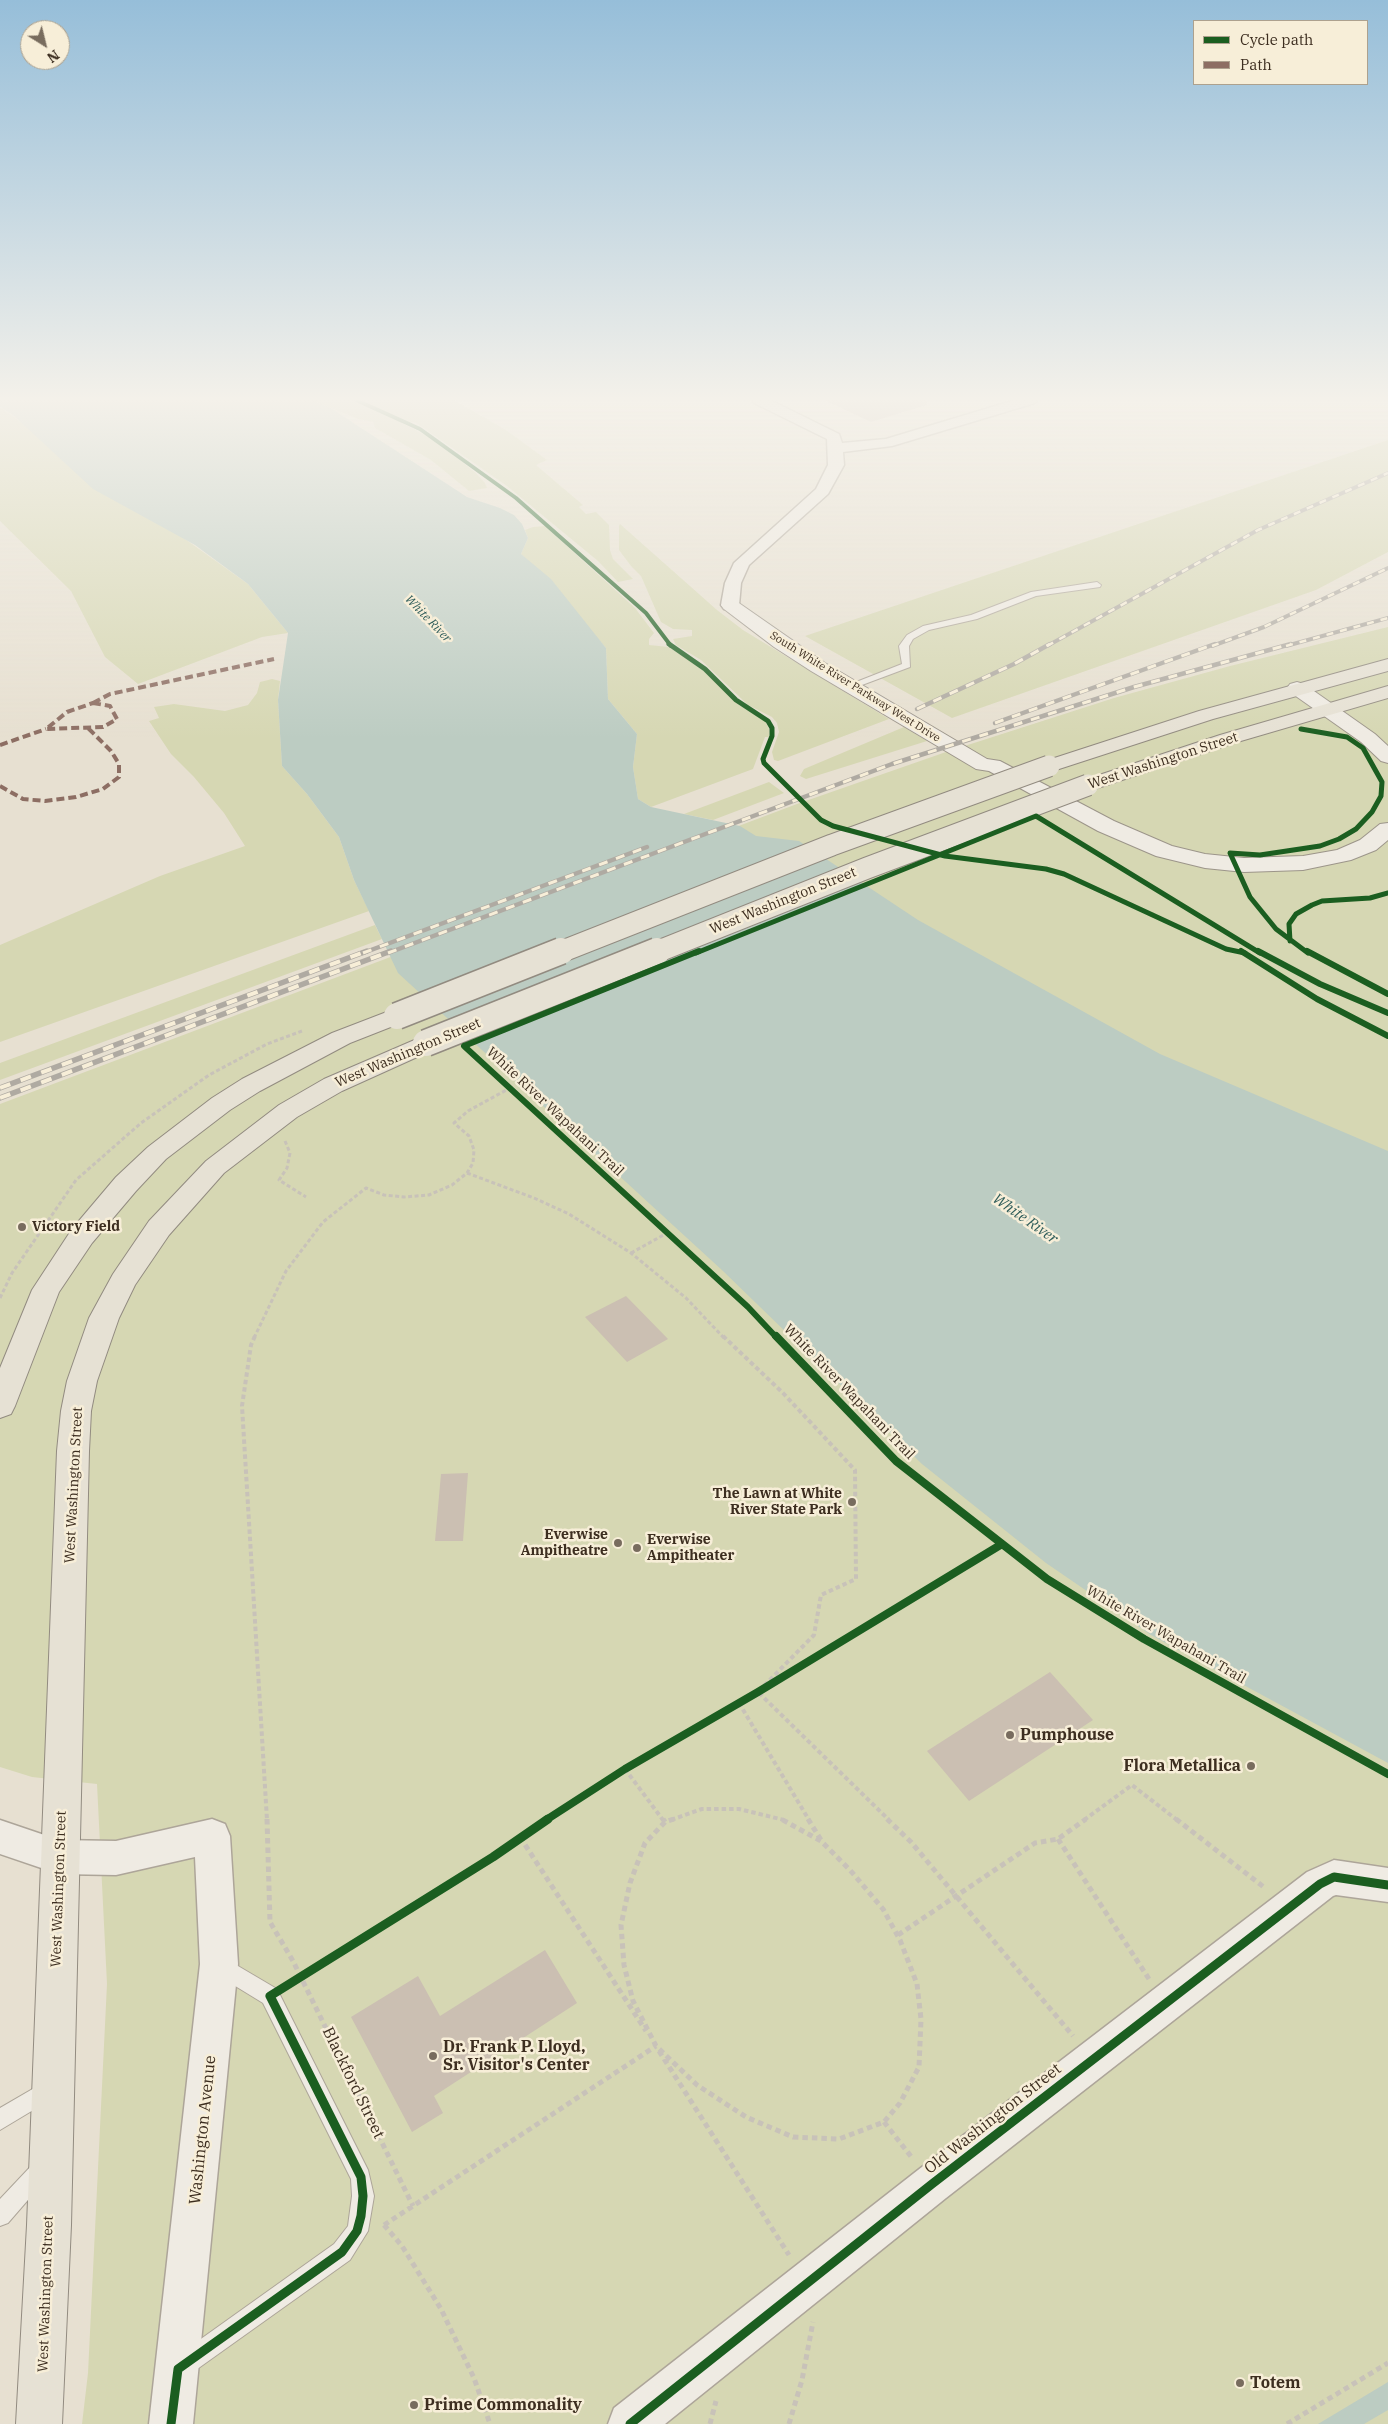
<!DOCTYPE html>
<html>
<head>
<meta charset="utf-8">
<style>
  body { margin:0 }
  #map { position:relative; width:1388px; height:2424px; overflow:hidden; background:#e7e0d1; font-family:"IBM Plex Serif",serif }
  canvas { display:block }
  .legend { position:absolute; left:1193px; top:20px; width:175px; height:65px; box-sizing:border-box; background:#f7eed8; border:1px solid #ada18e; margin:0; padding:6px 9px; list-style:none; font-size:15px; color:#3d2e20 }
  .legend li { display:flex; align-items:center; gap:10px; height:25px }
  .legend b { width:25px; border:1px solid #ada18e }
  .north { position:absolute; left:20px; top:20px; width:50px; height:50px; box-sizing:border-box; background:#f7eed8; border:1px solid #ada18e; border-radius:50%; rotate:144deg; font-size:14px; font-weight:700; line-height:20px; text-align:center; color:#3d2e20 }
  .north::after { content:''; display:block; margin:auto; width:18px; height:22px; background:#786c5e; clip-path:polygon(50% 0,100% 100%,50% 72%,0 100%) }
</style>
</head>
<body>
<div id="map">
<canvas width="1388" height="2424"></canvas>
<ul class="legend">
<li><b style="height:6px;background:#1b5e20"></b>Cycle path</li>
<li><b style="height:6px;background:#8d6e63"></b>Path</li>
</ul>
<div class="north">N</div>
</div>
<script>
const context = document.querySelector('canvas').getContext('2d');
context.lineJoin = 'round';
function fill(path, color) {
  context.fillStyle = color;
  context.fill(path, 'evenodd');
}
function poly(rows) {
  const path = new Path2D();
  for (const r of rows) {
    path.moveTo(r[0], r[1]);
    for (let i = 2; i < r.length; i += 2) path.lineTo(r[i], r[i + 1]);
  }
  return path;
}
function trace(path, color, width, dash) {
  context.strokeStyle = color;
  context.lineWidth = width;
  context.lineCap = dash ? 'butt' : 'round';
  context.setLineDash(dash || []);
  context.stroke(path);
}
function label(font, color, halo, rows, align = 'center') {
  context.font = font + ' "IBM Plex Serif",serif';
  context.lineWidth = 5;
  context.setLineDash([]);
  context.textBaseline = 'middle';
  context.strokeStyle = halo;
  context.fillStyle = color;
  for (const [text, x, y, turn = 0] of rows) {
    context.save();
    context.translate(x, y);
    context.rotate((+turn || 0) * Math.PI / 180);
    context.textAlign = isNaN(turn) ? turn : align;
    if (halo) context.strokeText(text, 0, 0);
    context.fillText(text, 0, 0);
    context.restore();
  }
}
const green = poly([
  [311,400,454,400,506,430,547,460,536,465,583,505,579,507,586,514,596,512,609,525,610,550,613,559,633,579,618,582,598,561,507,486,422,427,414,422,402,423,433,439,456,457,476,473,485,483,487,488,469,491,431,460,375,428,373,422,358,419],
  [0,407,248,584,288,633,262,637,138,684,105,657,71,591,0,521],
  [1388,440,1388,552,1316,590,952,718,805,636],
  [620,524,717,610,743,630,889,719,778,761,774,760,772,752,779,732,777,723,772,717,748,705,701,660,676,645,673,639,692,636,692,630,673,629,661,622,641,576,631,566,619,550,619,526],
  [545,526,635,608,654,633,649,639,649,645,669,647,684,657,704,671,739,705,765,721,769,729,769,737,765,737,753,769,651,807,638,799,633,767,637,734,608,699,606,648,521,554,528,538,525,530,533,527],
  [1388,627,1388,2424,82,2424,88,2373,107,1984,97,1784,32,1777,0,1767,0,1104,797,804,946,752,1114,698,1230,666],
  [272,679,280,681,278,700,282,766,307,794,339,837,354,880,369,911,0,1042,0,945,160,876,245,846,224,813,194,777,171,754,149,721,159,718,154,707,174,704,225,711,248,705,257,693,260,682],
  [904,727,927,741,806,779,800,776,804,769],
  [769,782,784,793,713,820,684,814],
  [375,925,382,939,0,1080,0,1063]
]);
const water = poly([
  [0,400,311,400,329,407,467,497,500,508,514,515,522,524,528,538,521,554,551,579,606,648,608,699,637,734,633,767,638,799,651,807,740,826,756,836,799,841,918,920,1160,1054,1388,1151,1388,1763,1151,1635,1046,1563,922,1464,723,1271,398,973,354,880,339,837,307,794,282,766,278,700,288,633,248,584,195,545,93,489,14,416,0,407],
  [1388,2382,1388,2410,1364,2424,1318,2424]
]);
const building = poly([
  [824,400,926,400,927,405,871,422],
  [626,1296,668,1339,627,1362,585,1317],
  [468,1473,463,1541,435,1541,441,1474],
  [1050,1672,1093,1720,969,1801,927,1751],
  [545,1950,577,2003,434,2096,443,2113,412,2132,351,2017,418,1976,440,2016]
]);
const pathFar2 = poly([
  [285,1141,290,1153,287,1168,279,1180,306,1197],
  [467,1173,534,1198,569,1214,631,1253,686,1298,724,1338],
  [631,1253,669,1232],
  [0,1298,12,1273,76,1180,141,1123,209,1075,267,1044,302,1031],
  [254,1338,286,1271,323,1222,366,1188,384,1195,404,1197,429,1195,452,1185,467,1173,473,1163,474,1150,469,1136,454,1123,468,1111,510,1088]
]);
const pathFar1 = poly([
  [255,1336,251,1345,242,1406,267,1820],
  [723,1336,783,1393,855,1470,856,1579,821,1595,814,1635,758,1692,889,1820],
  [763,1689,1002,1544],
  [739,1703,809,1820],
  [625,1769,663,1820],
  [546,1820,625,1769,758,1692],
  [671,1820,702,1809,739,1809,784,1820],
  [1084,1820,1132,1785,1177,1820]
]);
const path = poly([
  [267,1819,270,1922,293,1961,413,2206],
  [663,1819,665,1822],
  [674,1819,665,1822,645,1843,630,1883,621,1925,624,1965,633,2001,656,2046,697,2085,746,2117,793,2137,839,2139,884,2122,900,2103,919,2067,921,2019,917,1984,900,1940,883,1909,850,1870,821,1841,781,1819],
  [808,1819,821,1840],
  [887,1819,911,1842,1073,2036],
  [1176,1819,1265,1888],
  [520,1837,646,2031],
  [1058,1839,1149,1979],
  [898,1935,1035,1843,1058,1839,1086,1819],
  [288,1984,493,1857,548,1819],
  [659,2051,789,2255],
  [884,2122,913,2159],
  [384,2225,656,2046],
  [384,2225,402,2246,441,2309,474,2378,490,2424],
  [710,2424,716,2401],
  [789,2424,802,2380,813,2322],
  [1287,2424,1388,2363]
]);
const lane = poly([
  [1097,582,1101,585,1100,587,1036,596,977,619,929,630,913,639,909,646,910,667,854,688,846,686,902,664,899,646,907,635,923,626,971,615,1031,592,1097,582],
  [221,1956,277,1989,368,2170,374,2196,368,2231,350,2260,193,2372,185,2375,177,2372,174,2364,177,2356,334,2244,348,2226,352,2196,351,2179,263,2003,214,1973,211,1966,214,1959,221,1956],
  [48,2080,55,2083,58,2090,55,2097,0,2130,0,2108,48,2080],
  [40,2160,47,2164,51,2171,47,2178,8,2223,0,2226,0,2199,33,2164,40,2160]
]);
const street = poly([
  [752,400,770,400,839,434,842,443,886,439,1015,400,1037,400,1035,403,892,446,843,452,844,465,828,494,749,565,741,583,739,605,736,609,730,610,724,609,721,605,725,583,734,563,816,489,828,465,827,439,754,403,752,400],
  [212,1819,225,1824,230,1836,238,1964,193,2424,149,2424,200,1964,195,1857,116,1875,59,1874,0,1854,0,1820,59,1840,116,1841,212,1819],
  [1334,1860,1388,1868,1388,1902,1336,1895,1333,1896,946,2198,665,2424,608,2424,614,2408,918,2170,1307,1872,1334,1860]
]);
const secondary = poly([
  [730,600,736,601,825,663,987,759,1000,761,1114,821,1172,846,1205,854,1244,858,1303,856,1337,850,1360,840,1380,824,1388,823,1388,840,1376,850,1351,860,1303,870,1244,872,1205,868,1156,856,1098,831,989,771,976,769,811,671,774,647,724,609,721,605,724,601,730,600],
  [1297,682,1304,684,1375,734,1388,746,1388,763,1381,761,1361,742,1290,692,1287,688,1290,684,1297,682]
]);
const primary = poly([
  [1388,659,1388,671,1213,719,1056,770,1049,772,1042,770,1039,766,1042,762,1199,711,1388,659],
  [1388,686,1388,698,1234,743,1095,789,1088,791,1081,789,1078,785,1081,781,1220,735,1388,686],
  [397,1008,406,1011,409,1016,406,1021,350,1043,260,1091,230,1110,166,1159,136,1191,92,1243,59,1292,15,1406,11,1414,0,1418,0,1368,32,1290,72,1229,116,1177,148,1147,212,1098,242,1079,332,1033,397,1008],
  [426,1035,435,1037,438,1043,435,1049,342,1091,297,1117,224,1173,169,1235,135,1285,119,1318,97,1381,91,1411,89,1451,71,2225,62,2424,16,2424,27,2225,57,1451,61,1411,67,1381,89,1318,113,1274,149,1221,206,1161,279,1105,324,1079,426,1035]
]);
const railFar2 = poly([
  [1047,646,1258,530,1388,473],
  [1212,646,1264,627,1388,568],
  [1286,646,1388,618]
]);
const railFar1 = poly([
  [917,709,1014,664,1050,644],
  [995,723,1215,644],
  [363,953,647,847],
  [388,953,892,764,1134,687,1291,644]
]);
const rail = poly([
  [0,1088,367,951],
  [0,1098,391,951]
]);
const primaryBridgeFar1 = poly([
  [558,953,832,845,1049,766],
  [654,953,867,868,1088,785]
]);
const primaryBridge = poly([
  [397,1016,561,951],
  [426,1043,657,951]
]);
const quiet = poly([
  [93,703,110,694,274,659],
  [93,703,110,706,117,719,103,727,46,729,67,712,93,703],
  [0,745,46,729],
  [0,786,23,799,45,801,76,797,103,789,119,777,119,764,111,751,88,728]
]);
const cyclewayFar4 = poly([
  [356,400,420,429,516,498,646,613,671,646]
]);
const cyclewayFar3 = poly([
  [669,644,705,669,736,700,768,721,772,728,772,736,763,759,764,763,821,820,833,826,945,856,1046,869,1064,874,1226,949,1245,953],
  [1301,729,1347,737,1363,748,1382,782,1381,796,1372,812,1356,829,1339,839,1320,846,1260,855,1230,853,1250,897,1276,929,1308,953],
  [1290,941,1289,924,1296,914,1312,905,1322,901,1370,898,1388,893],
  [696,953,1036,816,1260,953]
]);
const cyclewayFar2 = poly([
  [1241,951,1317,999,1388,1036],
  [1258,951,1320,984,1388,1013],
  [1307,951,1388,994],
  [464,1046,748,1307,777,1338],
  [464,1046,699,951]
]);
const cyclewayFar1 = poly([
  [776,1336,896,1461,1047,1579,1144,1639,1388,1774],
  [546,1820,625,1769,758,1692,1002,1544]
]);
const cycleway = poly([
  [171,2424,178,2369,342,2252,357,2231,361,2216,363,2196,361,2177,270,1996,493,1857,548,1819],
  [630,2424,932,2184,1320,1884,1334,1877,1388,1885]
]);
const markers = [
  [22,1227,5,"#786c5e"],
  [852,1502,5,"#786c5e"],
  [618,1543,5,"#786c5e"],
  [637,1548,5,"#786c5e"],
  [1010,1735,5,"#786c5e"],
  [1251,1766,5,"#786c5e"],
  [433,2056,5,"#786c5e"],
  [1240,2383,5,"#786c5e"],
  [414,2405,5,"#786c5e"]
];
const farStreetnames = [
  ["South White River Parkway West Drive",855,687,32]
];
const farWaternames = [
  ["White River",428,619,46]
];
const streetNames = [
  ["West Washington Street",1163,761,-18],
  ["West Washington Street",783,901,-22],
  ["West Washington Street",408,1053,-23],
  ["White River Wapahani Trail",555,1112,43],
  ["White River Wapahani Trail",849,1392,46],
  ["West Washington Street",74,1485,-87],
  ["White River Wapahani Trail",1166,1635,30],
  ["West Washington Street",59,1889,-88],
  ["West Washington Street",46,2294,-88]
];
const poiNames = [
  ["Victory Field",32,1227],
  ["The Lawn at White",842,1494,"right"],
  ["River State Park",842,1510,"right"],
  ["Everwise",608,1535,"right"],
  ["Ampitheatre",608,1551,"right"],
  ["Everwise",647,1540],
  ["Ampitheater",647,1556]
];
const waterNames = [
  ["White River",1025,1219,35]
];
const nearPoinames = [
  ["Pumphouse",1020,1735],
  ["Flora Metallica",1241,1766,"right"],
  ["Dr. Frank P. Lloyd,",443,2047],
  ["Sr. Visitor's Center",443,2065],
  ["Totem",1250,2383],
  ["Prime Commonality",424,2405]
];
const nearStreetnames = [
  ["Blackford Street",353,2083,64],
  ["Old Washington Street",993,2119,-38],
  ["Washington Avenue",203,2130,-84]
];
fill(green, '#d6d7b3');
fill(water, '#bcccc2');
fill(building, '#cbbfb2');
trace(lane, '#ada599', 2);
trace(street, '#ada599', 3);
trace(secondary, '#9c958a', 2);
trace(primary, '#928b80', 2);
trace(pathFar2, '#c8c2b9', 3, [4, 2.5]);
trace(pathFar1, '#c8c2b9', 4, [4.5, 3]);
trace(path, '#c8c2b9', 5, [5.5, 4]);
fill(lane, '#efebe3');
fill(street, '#efebe3');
fill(secondary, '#efebe3');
fill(primary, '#e6e1d4');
trace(railFar2, '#afaaa2', 4);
trace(railFar1, '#afaaa2', 4.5);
trace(rail, '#afaaa2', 5.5);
trace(railFar2, '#f7eed8', 2.5, [7]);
trace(railFar1, '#f7eed8', 3, [9]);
trace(rail, '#f7eed8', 4, [11]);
trace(primaryBridgeFar1, '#928b80', 23, []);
trace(primaryBridge, '#928b80', 29, []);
trace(primaryBridgeFar1, '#e6e1d4', 21);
trace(primaryBridge, '#e6e1d4', 26);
trace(quiet, '#8d6e63', 4, [8, 4]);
trace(cyclewayFar4, '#1b5e20', 4);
trace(cyclewayFar3, '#1b5e20', 5);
trace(cyclewayFar2, '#1b5e20', 6);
trace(cyclewayFar1, '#1b5e20', 8);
trace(cycleway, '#1b5e20', 9);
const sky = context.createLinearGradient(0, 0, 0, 739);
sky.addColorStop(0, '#96bed9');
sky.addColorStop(0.54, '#f4f1ea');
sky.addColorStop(1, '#f4f1ea00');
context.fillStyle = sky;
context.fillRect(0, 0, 1388, 739);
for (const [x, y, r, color] of markers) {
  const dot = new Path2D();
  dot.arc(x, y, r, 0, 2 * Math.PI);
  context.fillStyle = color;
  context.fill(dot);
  trace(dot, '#f7eed8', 2);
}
label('11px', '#3d2e20', '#f7eed8', farStreetnames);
label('italic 12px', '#2f5d5a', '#f7eed8', farWaternames);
label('14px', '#3d2e20', '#f7eed8', streetNames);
label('bold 14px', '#3d2e20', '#f7eed8', poiNames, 'left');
label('italic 15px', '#2f5d5a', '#f7eed8', waterNames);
label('bold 16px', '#3d2e20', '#f7eed8', nearPoinames, 'left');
label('16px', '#3d2e20', '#f7eed8', nearStreetnames);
</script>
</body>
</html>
